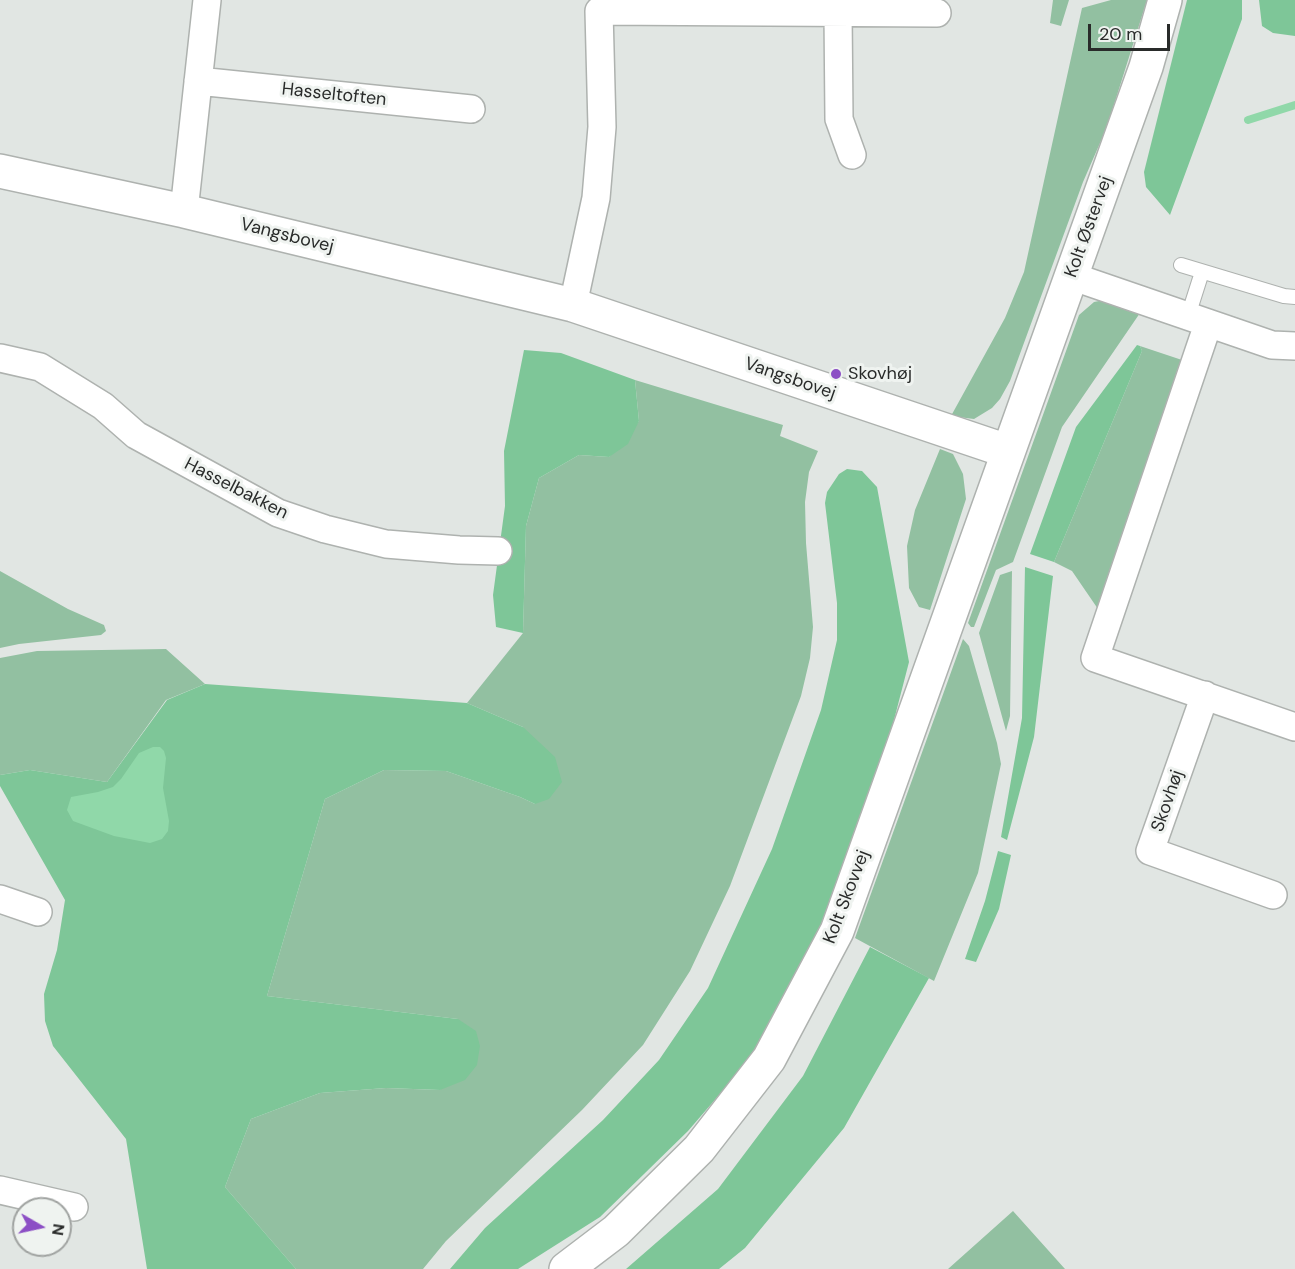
<!DOCTYPE html>
<html>
<head>
<meta charset="utf-8">
<style>
  body { margin:0 }
  #map { position:relative; width:1295px; height:1269px; overflow:hidden; background:#e1e6e3; font-family:"DM Sans",sans-serif }
  canvas { display:block }
  .north { position:absolute; left:12px; top:1197px; width:60px; height:60px; box-sizing:border-box; background:#eff3f0; border:2px solid #a0a3a1; border-radius:50%; rotate:99deg; font-size:16px; font-weight:700; line-height:24px; text-align:center; color:#292b2a }
  .north::after { content:''; display:block; margin:auto; width:21px; height:27px; background:#8c4fc5; clip-path:polygon(50% 0,100% 100%,50% 72%,0 100%) }
  .scale { position:absolute; left:1088px; top:24px; width:82px; height:27px; box-sizing:border-box; border:3px solid #292b2a; border-top:0; padding-left:8px; font-size:18px; line-height:21px; white-space:nowrap; color:#292b2a; -webkit-text-stroke:4px #eff3f0; paint-order:stroke }
</style>
</head>
<body>
<div id="map">
<canvas width="1295" height="1269"></canvas>
<div class="north">N</div>
<div class="scale">20 m</div>
</div>
<script>
const context = document.querySelector('canvas').getContext('2d');
context.lineJoin = 'round';
function fill(path, color) {
  context.fillStyle = color;
  context.fill(path, 'evenodd');
}
function poly(rows) {
  const path = new Path2D();
  for (const r of rows) {
    path.moveTo(r[0], r[1]);
    for (let i = 2; i < r.length; i += 2) path.lineTo(r[i], r[i + 1]);
  }
  return path;
}
function trace(path, color, width, dash) {
  context.strokeStyle = color;
  context.lineWidth = width;
  context.lineCap = dash ? 'butt' : 'round';
  context.setLineDash(dash || []);
  context.stroke(path);
}
function label(font, color, halo, rows, align = 'center') {
  context.font = font + ' "DM Sans",sans-serif';
  context.lineWidth = 6;
  context.setLineDash([]);
  context.textBaseline = 'middle';
  context.strokeStyle = halo;
  context.fillStyle = color;
  for (const [text, x, y, turn = 0] of rows) {
    context.save();
    context.translate(x, y);
    context.rotate((+turn || 0) * Math.PI / 180);
    context.textAlign = isNaN(turn) ? turn : align;
    if (halo) context.strokeText(text, 0, 0);
    context.fillText(text, 0, 0);
    context.restore();
  }
}
const green = poly([
  [1053,0,1069,0,1061,26,1050,23],
  [1111,0,1147,0,1107,127,1083,182,1010,381,1000,399,992,408,974,419,951,416,1005,318,1024,272,1082,8],
  [1104,300,1140,313,1062,427,1013,562,996,570,974,627,971,627,968,623,1079,315,1094,302],
  [1140,346,1185,361,1098,609,1072,571,1054,562,1142,351],
  [635,380,783,425,780,436,818,451,809,472,805,502,806,543,813,627,810,658,801,696,730,886,690,971,643,1045,582,1110,446,1241,423,1269,296,1269,225,1187,251,1119,320,1093,386,1088,440,1090,458,1019,267,996,325,799,384,770,446,771,520,797,535,804,523,727,467,703,523,633,526,526,539,478,579,455,609,457,639,421],
  [940,449,953,454,963,474,966,499,930,610,919,607,909,588,907,546,915,510],
  [0,571,68,609,104,625,106,631,101,635,19,644,0,648],
  [1012,571,1010,716,1006,731,979,633,1000,575],
  [963,639,969,646,997,743,1001,764,978,873,934,981,855,938],
  [166,649,205,684,166,700,107,782,30,770,0,775,0,658,37,651],
  [1013,1211,1065,1269,948,1269]
]);
const forest = poly([
  [1187,0,1242,0,1242,19,1170,215,1146,187,1144,172],
  [1259,0,1295,0,1295,36,1273,33,1262,26],
  [1137,345,1140,346,1142,351,1054,562,1030,554,1076,427],
  [524,350,561,353,635,380,639,421,628,444,609,457,579,455,539,478,526,526,523,633,496,627,493,595,505,506,504,451],
  [847,469,862,471,877,487,909,662,879,778,829,909,790,989,750,1059,688,1131,600,1217,518,1269,450,1269,485,1228,603,1120,659,1060,708,988,772,849,821,710,837,640,837,603,825,503,827,492,839,474],
  [1025,567,1053,576,1034,737,1007,840,1001,837,1022,718],
  [205,684,467,703,523,727,555,757,562,782,549,799,535,804,520,797,446,771,384,770,325,799,267,996,458,1019,476,1031,480,1046,477,1065,465,1080,440,1090,386,1088,320,1093,251,1119,225,1187,296,1269,147,1269,126,1139,53,1046,45,1021,44,994,57,950,65,900,0,786,0,775,30,770,107,782,167,700],
  [998,851,1011,855,999,909,976,962,965,959,985,901],
  [870,947,929,978,844,1128,745,1248,719,1269,626,1269,718,1189,803,1076]
]);
const water = poly([
  [153,747,160,747,164,751,166,758,163,788,169,821,168,831,162,839,150,843,114,836,73,821,67,810,71,797,98,792,113,787,121,779,139,753]
]);
const stream = poly([
  [1248,120,1295,105]
]);
const lane = poly([
  [1181,265,1284,296,1295,297],
  [1188,316,1202,272]
]);
const street = poly([
  [838,12,839,119,852,155],
  [198,81,471,109],
  [184,211,207,0],
  [1071,276,1272,345,1295,346],
  [573,305,596,198,602,127,599,11,937,13],
  [1208,324,1095,658,1295,727],
  [0,358,40,367,103,406,136,435,278,513,325,529,386,544,459,550,498,551],
  [1205,695,1150,851,1273,895],
  [0,899,38,912],
  [0,1190,74,1207]
]);
const secondary = poly([
  [0,171,184,211,573,305,1007,451],
  [566,1269,616,1231,699,1149,769,1059,837,931,1146,67,1165,0]
]);
const markers = [
  [836,374,6,"#8c4fc5"]
];
const streetNames = [
  ["Hasseltoften",334,95,6],
  ["Kolt Østervej",1089,227,-70],
  ["Vangsbovej",287,236,14],
  ["Vangsbovej",790,379,19],
  ["Hasselbakken",236,489,27],
  ["Skovhøj",1168,801,-71],
  ["Kolt Skovvej",847,897,-69]
];
const poiNames = [
  ["Skovhøj",848,374]
];
fill(green, '#92c0a1');
fill(forest, '#7ec698');
fill(water, '#90d8a9');
trace(stream, '#90d8a9', 8);
trace(lane, '#aeb2af', 16);
trace(street, '#aeb2af', 30);
trace(secondary, '#aeb2af', 36);
trace(lane, '#fff', 14);
trace(street, '#fff', 27);
trace(secondary, '#fff', 33);
for (const [x, y, r, color] of markers) {
  const dot = new Path2D();
  dot.arc(x, y, r, 0, 2 * Math.PI);
  context.fillStyle = color;
  context.fill(dot);
  trace(dot, '#eff3f0', 2);
}
label('18px', '#292b2a', '#eff3f0', streetNames);
label('18px', '#292b2a', '#eff3f0', poiNames, 'left');
</script>
</body>
</html>
